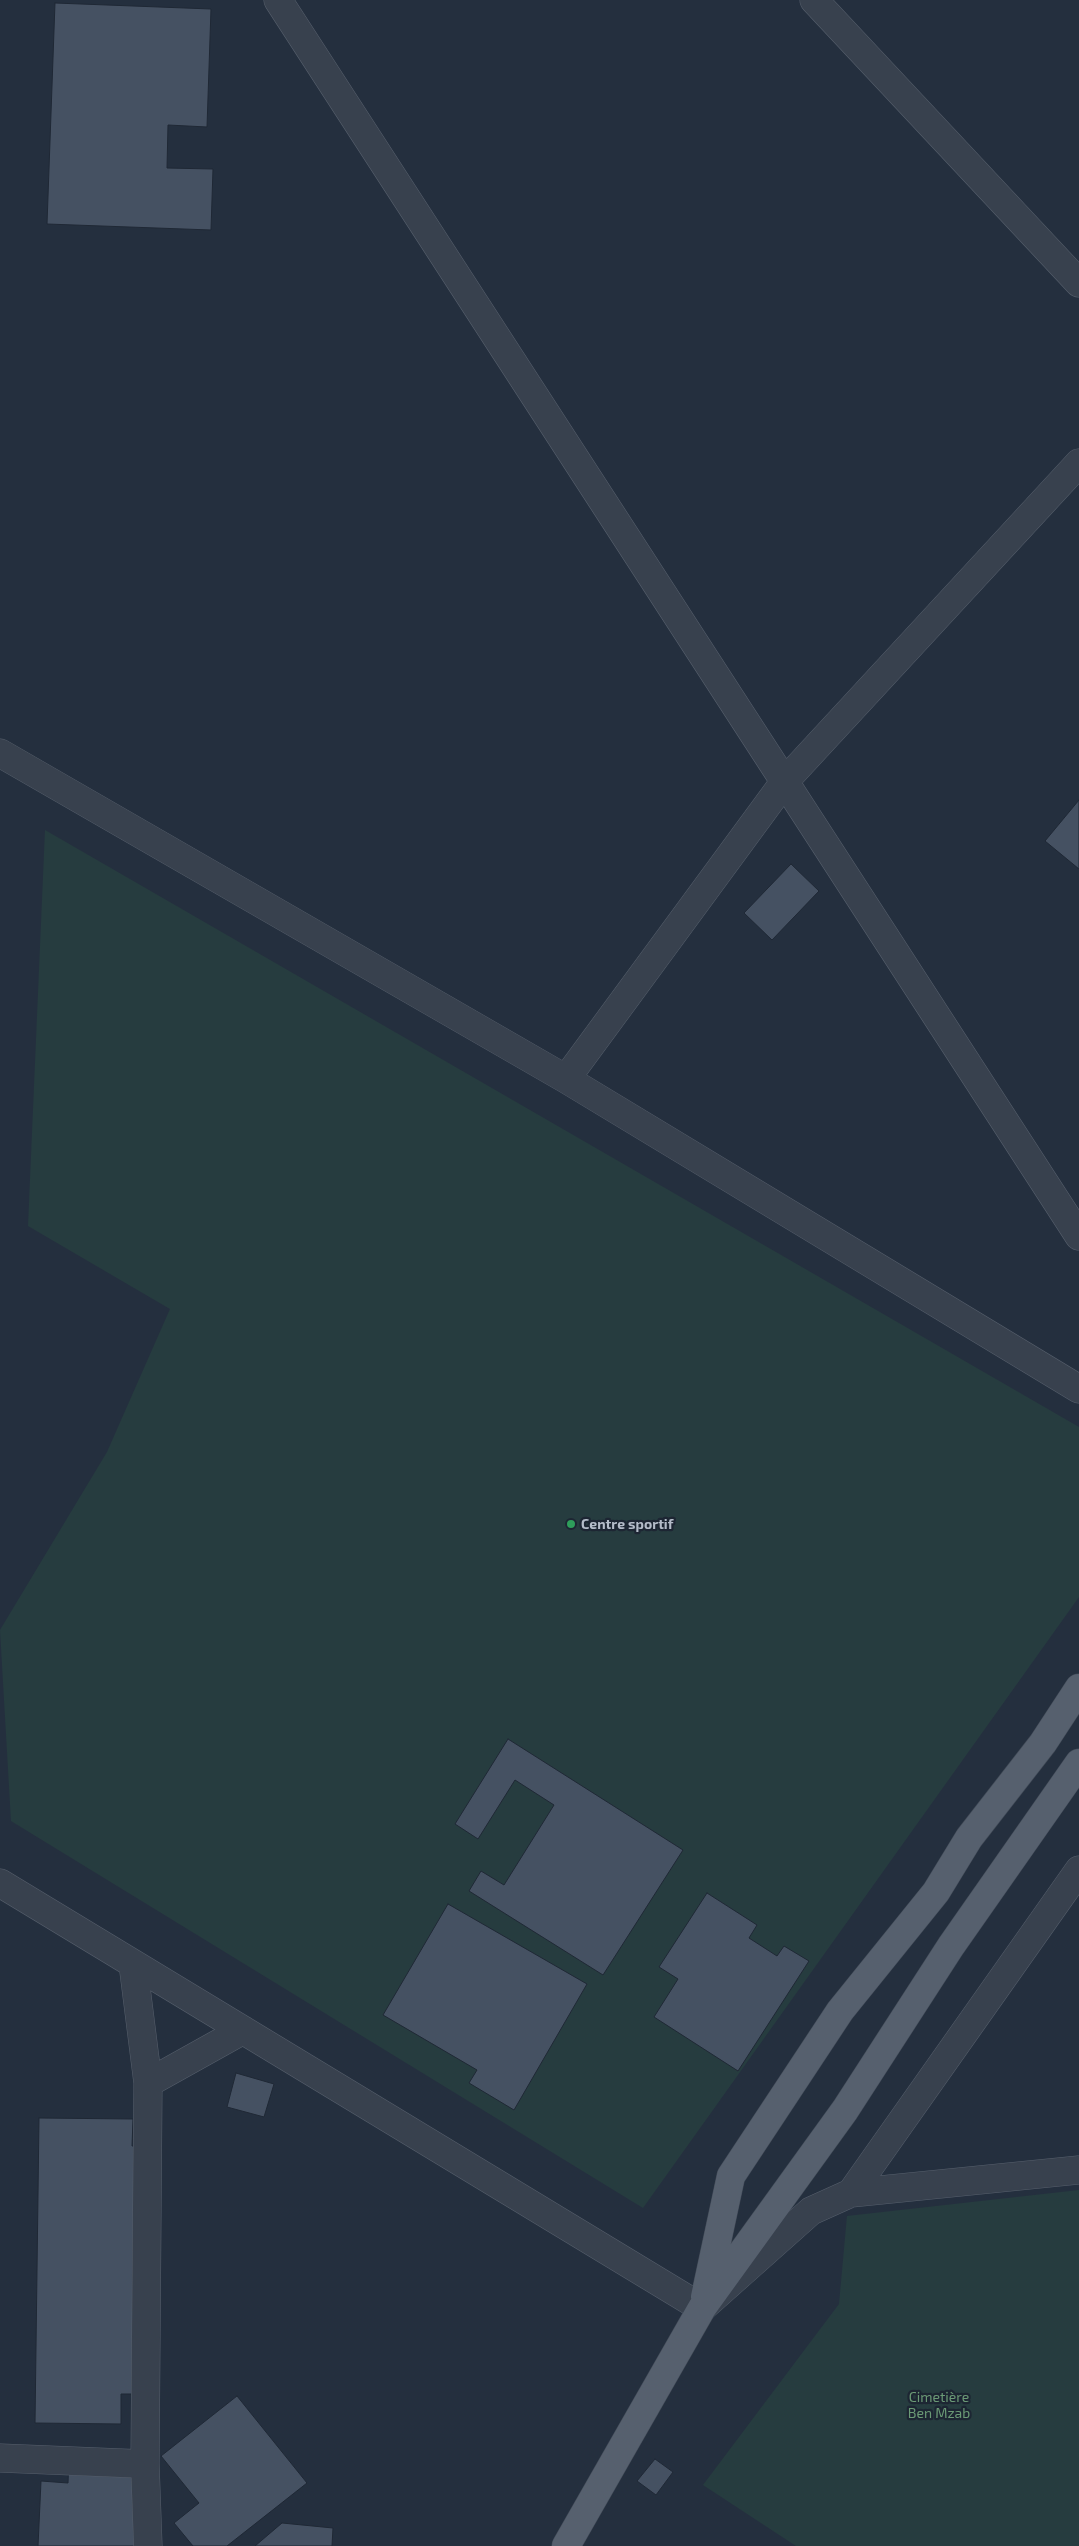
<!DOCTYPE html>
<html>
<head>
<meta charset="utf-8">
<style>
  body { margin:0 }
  canvas { display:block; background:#242f3e }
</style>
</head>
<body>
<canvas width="1079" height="2546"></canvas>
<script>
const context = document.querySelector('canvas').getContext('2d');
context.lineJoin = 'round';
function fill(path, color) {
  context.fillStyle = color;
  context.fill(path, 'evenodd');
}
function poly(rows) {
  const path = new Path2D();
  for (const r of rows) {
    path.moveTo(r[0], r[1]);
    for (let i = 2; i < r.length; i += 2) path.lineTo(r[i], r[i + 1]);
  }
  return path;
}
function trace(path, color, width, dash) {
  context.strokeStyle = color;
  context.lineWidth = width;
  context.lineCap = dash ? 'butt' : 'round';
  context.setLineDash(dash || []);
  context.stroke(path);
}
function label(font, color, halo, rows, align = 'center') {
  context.font = font + ' "Exo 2",sans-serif';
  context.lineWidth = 4.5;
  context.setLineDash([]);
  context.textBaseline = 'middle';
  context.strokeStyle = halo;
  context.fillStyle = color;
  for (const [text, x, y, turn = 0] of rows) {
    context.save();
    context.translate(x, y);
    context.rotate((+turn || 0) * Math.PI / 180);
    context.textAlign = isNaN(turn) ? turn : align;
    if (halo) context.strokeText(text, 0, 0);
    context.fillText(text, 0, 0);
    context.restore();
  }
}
const green = poly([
  [45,830,1079,1427,1079,1597,643,2208,11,1821,0,1630,107,1452,170,1309,28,1226],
  [1079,2190,1079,2546,796,2546,703,2485,839,2304,847,2216]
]);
const building = poly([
  [55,3,211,9,207,127,168,125,167,168,213,169,211,230,47,224,55,3],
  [1079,800,1079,869,1045,841,1079,800],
  [791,864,819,891,772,940,744,913,791,864],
  [508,1739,683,1850,603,1975,469,1891,481,1871,504,1885,554,1805,515,1780,478,1839,455,1824,508,1739],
  [707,1893,757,1925,749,1938,777,1956,784,1946,809,1961,738,2071,654,2017,678,1979,659,1967,707,1893],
  [448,1904,587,1984,514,2110,469,2083,477,2070,383,2015,448,1904],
  [236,2073,274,2084,264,2117,227,2107,236,2073],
  [39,2118,133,2119,132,2146,141,2146,138,2394,121,2394,121,2424,35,2423,39,2118],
  [237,2396,307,2483,227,2546,193,2546,174,2523,199,2503,161,2456,237,2396],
  [69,2457,145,2462,140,2546,38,2546,41,2481,68,2483,69,2457],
  [655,2459,673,2472,656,2495,637,2481,655,2459],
  [282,2523,333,2528,332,2546,255,2546,282,2523]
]);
const street = poly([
  [278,0,1079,1236],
  [814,0,1079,283],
  [0,753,566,1079,1079,1389],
  [566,1079,785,781,1079,463],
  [1079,1870,851,2193,1079,2170],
  [0,1883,702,2308,811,2211,851,2193],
  [133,1964,148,2083,145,2464,148,2546],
  [148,2083,243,2030],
  [0,2458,145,2464]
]);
const primary = poly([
  [705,2297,731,2176,840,2011,936,1892,969,1838,1043,1743,1079,1688],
  [566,2546,702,2308,845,2110,951,1946,1079,1763]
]);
const markers = [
  [571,1524,5,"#2e9e5b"]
];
const poiNames = [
  ["Centre sportif",581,1524]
];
const parkNames = [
  ["Cimetière",939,2397],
  ["Ben Mzab",939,2413]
];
fill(green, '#263c3f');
fill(building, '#455162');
trace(building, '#1f2835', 1);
trace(street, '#565f6c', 29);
trace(primary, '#414a57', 29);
trace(street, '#38414e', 28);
trace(primary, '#56606e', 28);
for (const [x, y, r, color] of markers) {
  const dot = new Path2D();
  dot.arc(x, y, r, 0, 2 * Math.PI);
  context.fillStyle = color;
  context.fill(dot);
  trace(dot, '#1d2633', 2);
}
label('bold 14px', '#b4bcc9', '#1d2633', poiNames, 'left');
label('14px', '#6b9a76', '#1d2633', parkNames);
</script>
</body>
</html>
